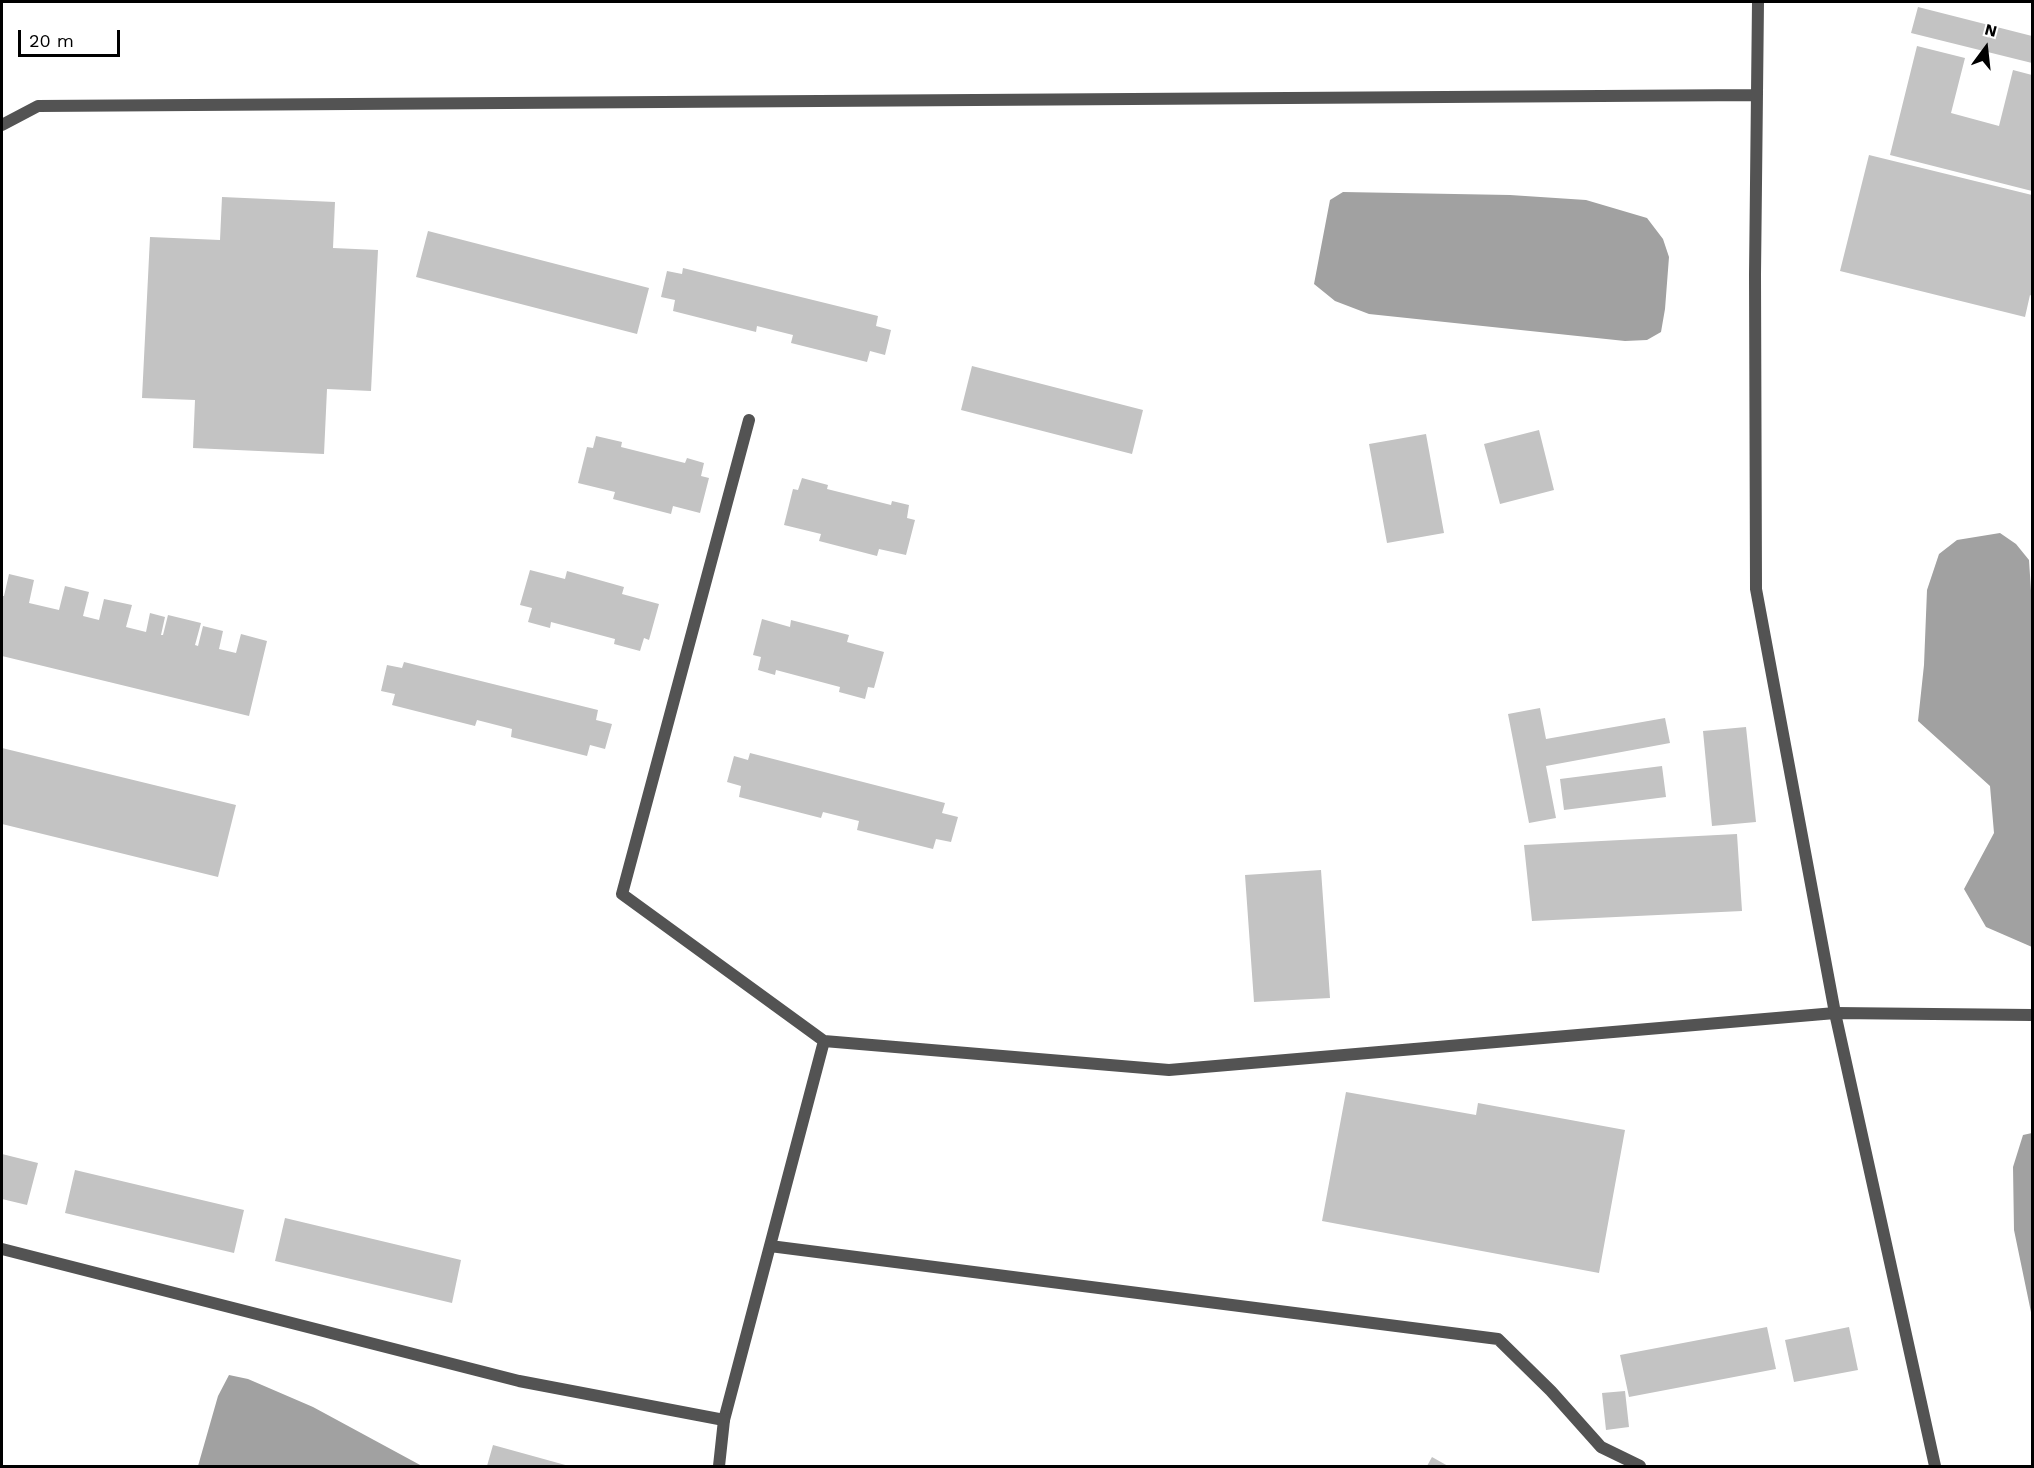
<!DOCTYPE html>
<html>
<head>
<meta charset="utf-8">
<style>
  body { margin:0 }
  #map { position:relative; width:2034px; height:1468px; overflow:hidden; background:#fff; font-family:"Work Sans",sans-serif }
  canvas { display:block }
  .frame { position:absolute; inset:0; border:3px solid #000; pointer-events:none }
  .north { position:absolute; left:1956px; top:18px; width:60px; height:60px; -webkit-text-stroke:4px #fff; paint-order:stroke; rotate:15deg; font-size:16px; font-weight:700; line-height:24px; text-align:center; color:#000 }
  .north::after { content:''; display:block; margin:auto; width:21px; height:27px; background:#000; clip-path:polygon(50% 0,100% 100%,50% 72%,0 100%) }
  .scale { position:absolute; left:18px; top:30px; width:102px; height:27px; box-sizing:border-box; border:3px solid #000; border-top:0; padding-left:8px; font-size:18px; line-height:21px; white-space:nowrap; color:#000; -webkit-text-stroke:4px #fff; paint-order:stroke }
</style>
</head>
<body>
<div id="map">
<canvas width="2034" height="1468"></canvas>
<div class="frame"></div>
<div class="north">N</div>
<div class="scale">20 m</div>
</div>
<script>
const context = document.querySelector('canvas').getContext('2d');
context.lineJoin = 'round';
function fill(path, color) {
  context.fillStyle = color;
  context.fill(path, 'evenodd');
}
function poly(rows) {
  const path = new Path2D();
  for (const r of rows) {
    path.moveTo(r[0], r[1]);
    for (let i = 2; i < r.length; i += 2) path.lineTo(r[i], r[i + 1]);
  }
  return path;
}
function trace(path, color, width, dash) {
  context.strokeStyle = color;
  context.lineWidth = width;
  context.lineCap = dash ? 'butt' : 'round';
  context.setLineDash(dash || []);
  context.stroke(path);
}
const water = poly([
  [1343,192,1510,195,1586,200,1647,218,1663,239,1669,257,1665,309,1661,332,1647,340,1625,341,1369,314,1335,301,1314,284,1330,200],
  [2000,533,2016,544,2029,560,2032,606,2032,947,1986,927,1964,889,1994,833,1990,786,1918,721,1924,665,1927,590,1939,554,1957,540],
  [2032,1133,2032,1317,2014,1230,2013,1167,2023,1135],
  [229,1375,248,1379,313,1407,422,1466,198,1466,218,1396]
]);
const building = poly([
  [1918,7,2032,36,2032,63,1911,33],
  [1917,46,1965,58,1951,113,1999,126,2013,70,2032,75,2032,191,1890,155],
  [1869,155,2032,195,2032,296,2030,295,2025,317,1840,271],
  [222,197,335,202,333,248,378,250,371,391,327,389,324,454,193,448,195,400,142,398,150,237,220,240],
  [428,231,649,288,637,334,416,277],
  [683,268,878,316,876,326,891,330,885,355,870,351,867,362,791,343,793,335,757,326,756,332,673,311,675,300,661,297,667,271,682,274],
  [972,366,1143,410,1132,454,961,410],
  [1539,430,1554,490,1500,504,1484,444],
  [1426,434,1444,533,1387,543,1369,444],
  [596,436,622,442,621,447,685,463,687,458,704,463,701,476,709,478,700,513,673,506,671,514,613,499,615,492,578,483,587,447,593,448],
  [802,478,828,485,827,489,891,505,892,501,909,505,907,518,915,520,906,555,879,549,877,556,819,541,821,534,784,525,793,489,798,490],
  [530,570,565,579,567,571,624,587,622,594,659,604,649,640,644,638,640,651,614,644,615,639,551,622,550,628,528,622,532,608,520,605],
  [9,574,34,580,29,603,59,610,65,586,89,592,83,616,99,620,104,599,132,605,126,627,146,632,150,613,165,617,161,635,163,635,168,615,201,623,195,645,198,646,203,626,223,631,219,649,236,653,241,634,267,641,249,716,2,656,2,596,4,596],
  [762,619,790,627,791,620,849,635,847,642,884,652,874,688,868,687,865,699,839,692,840,687,776,670,775,675,758,670,761,657,753,655],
  [404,662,598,710,596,720,612,724,605,749,590,745,587,756,511,737,512,729,477,720,475,726,392,705,395,694,381,691,387,665,402,668],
  [1540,708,1546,739,1665,718,1670,743,1546,766,1556,818,1529,823,1508,714],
  [1746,727,1756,822,1712,826,1703,731],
  [2,748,236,805,218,877,2,824],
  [750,753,945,803,942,813,958,817,951,842,936,839,933,849,857,830,859,821,823,812,821,818,739,797,741,786,727,782,734,756,748,760],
  [1662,766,1666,797,1564,810,1560,779],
  [1737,834,1742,911,1532,921,1524,845],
  [1321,870,1330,998,1254,1002,1245,875],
  [1346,1092,1476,1115,1478,1103,1625,1130,1599,1273,1322,1221],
  [2,1154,38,1163,27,1205,2,1199],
  [75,1170,244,1210,234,1253,65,1213],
  [285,1218,461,1260,452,1303,275,1261],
  [1767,1327,1776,1369,1629,1397,1620,1355],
  [1849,1327,1858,1370,1794,1382,1785,1340],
  [1625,1391,1629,1427,1606,1430,1602,1393],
  [493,1445,569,1466,487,1466],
  [1432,1457,1448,1466,1427,1466]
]);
const lane = poly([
  [749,420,622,894,824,1041,1169,1070,1835,1013,2032,1015],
  [770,1246,1498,1339,1551,1391,1601,1447,1640,1466],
  [724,1420,824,1041]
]);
const street = poly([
  [1758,2,1755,274,1756,589,1835,1013,1935,1466],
  [2,125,38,106,1757,95],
  [2,1249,519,1381,724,1420,719,1466]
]);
fill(water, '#a1a1a1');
fill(building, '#c3c3c3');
trace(lane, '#535353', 12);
trace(street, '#535353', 12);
</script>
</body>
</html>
